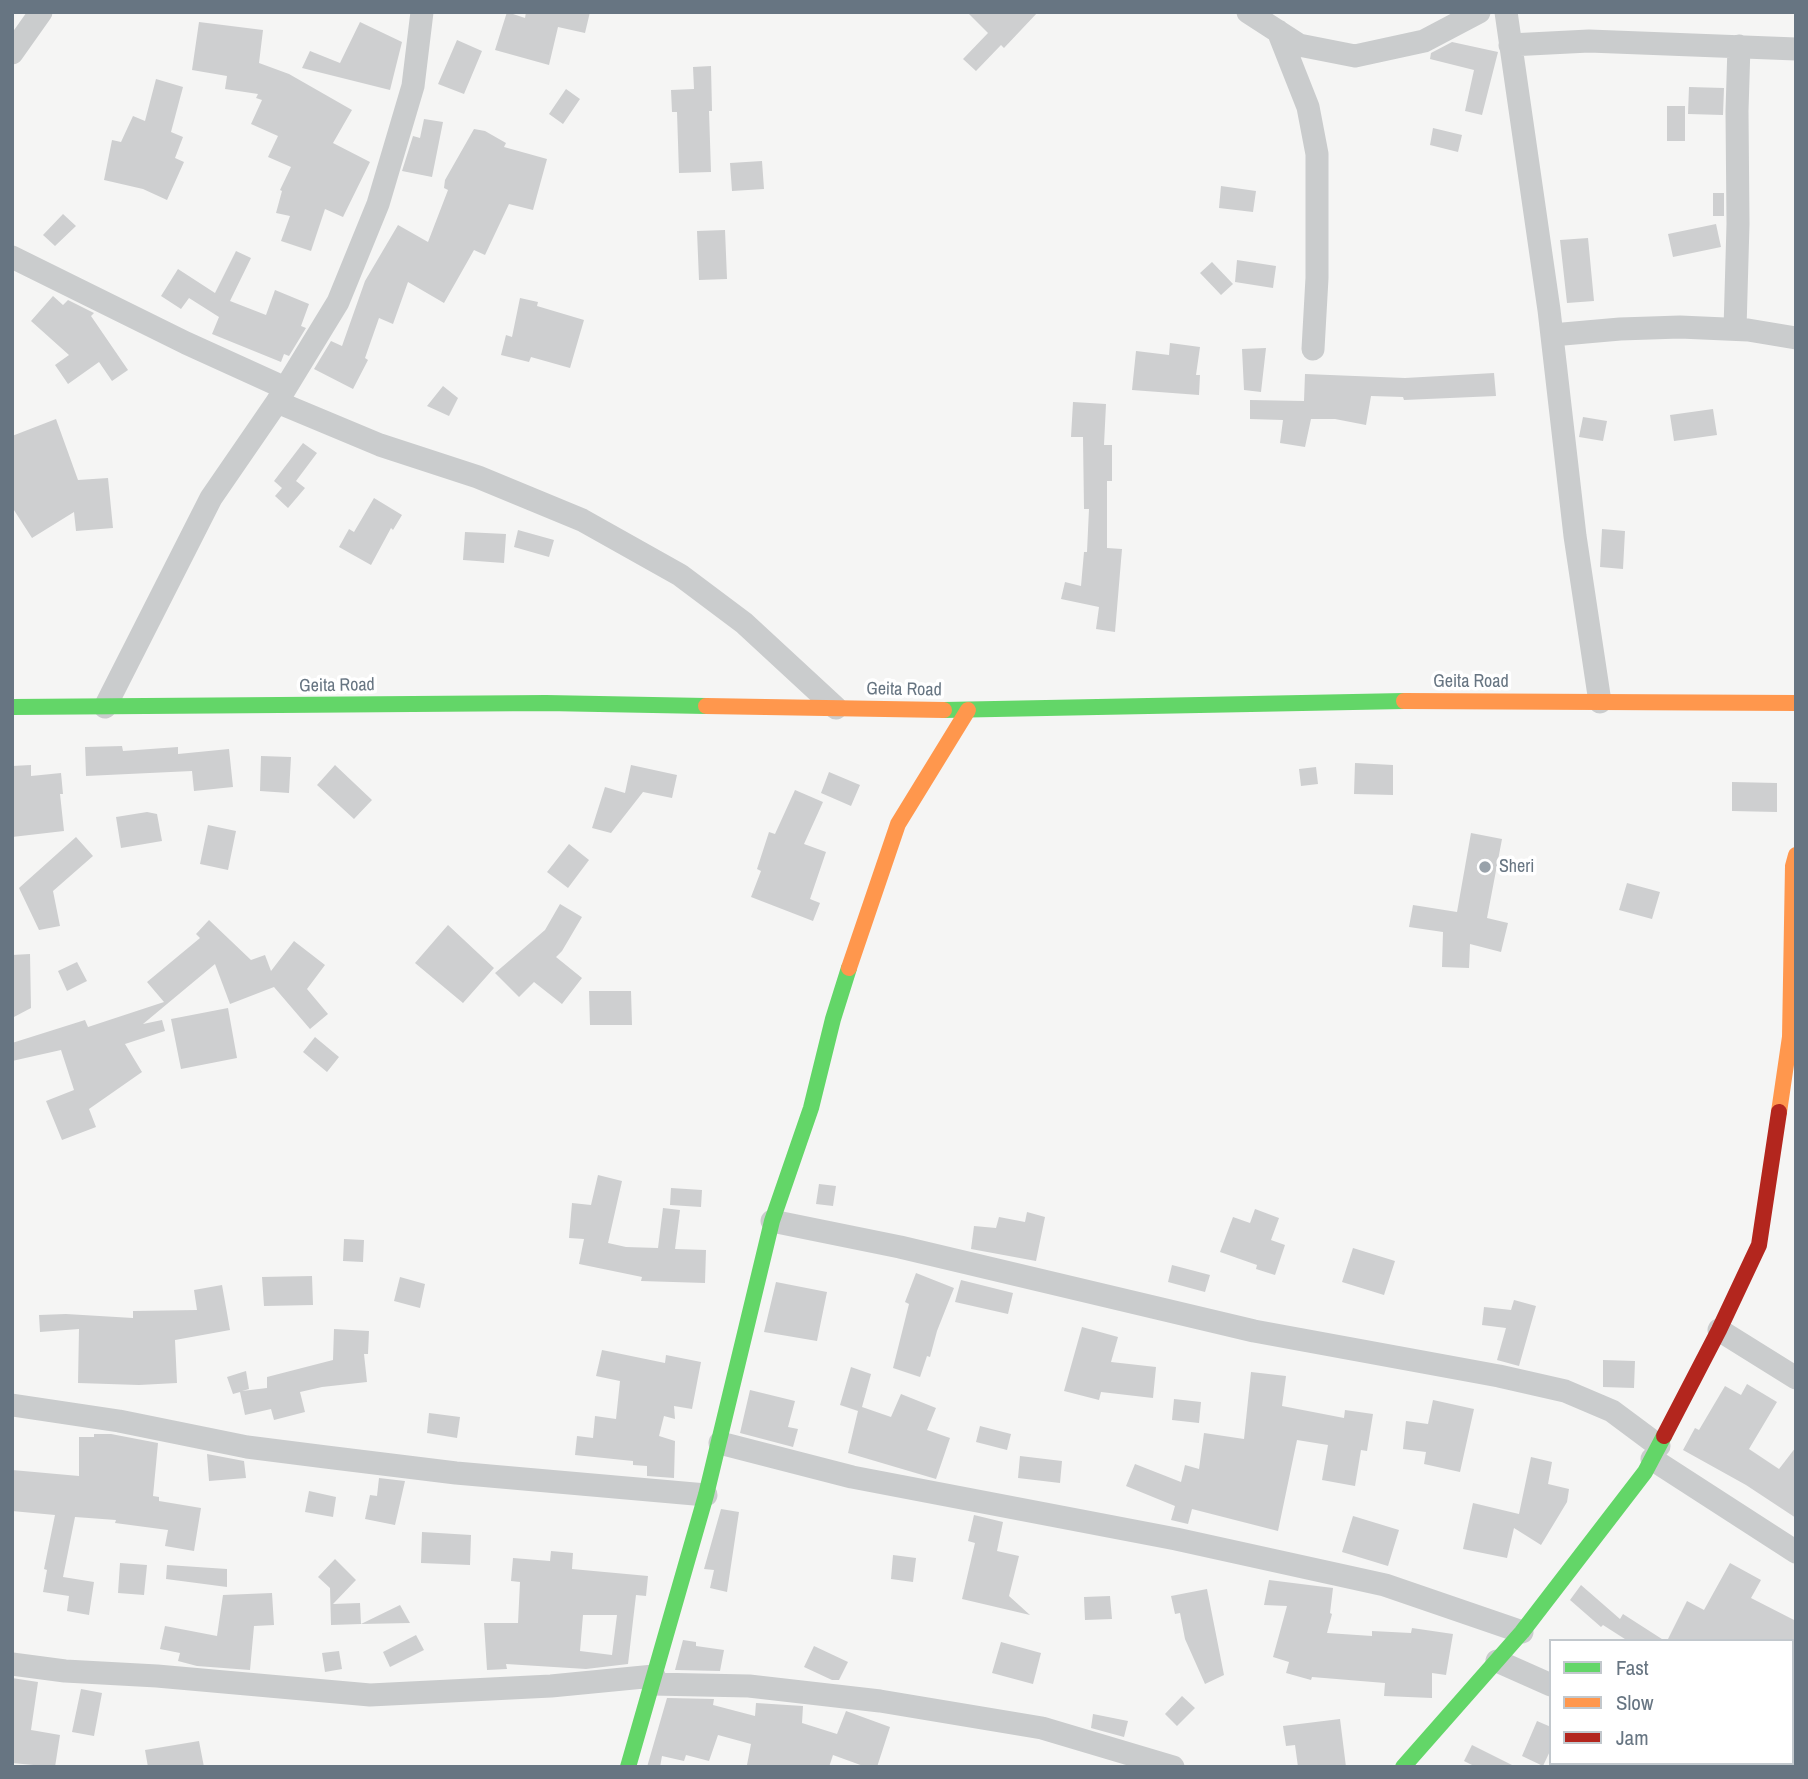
<!DOCTYPE html>
<html>
<head>
<meta charset="utf-8">
<style>
  body { margin:0 }
  #map { position:relative; width:1808px; height:1779px; overflow:hidden; background:#f5f5f4; font-family:"Archivo Narrow",sans-serif }
  canvas { display:block }
  .frame { position:absolute; inset:0; border:14px solid #677582; pointer-events:none }
  .legend { position:absolute; left:1549px; top:1639px; width:245px; height:126px; box-sizing:border-box; background:#fff; border:2px solid #c2c8cd; margin:0; padding:9px 12px; list-style:none; font-size:21px; color:#677582 }
  .legend li { display:flex; align-items:center; gap:14px; height:35px }
  .legend b { width:35px; border:2px solid #c2c8cd }
</style>
</head>
<body>
<div id="map">
<canvas width="1808" height="1779"></canvas>
<div class="frame"></div>
<ul class="legend">
<li><b style="height:9px;background:#63d668"></b>Fast</li>
<li><b style="height:9px;background:#ff974d"></b>Slow</li>
<li><b style="height:9px;background:#b3261e"></b>Jam</li>
</ul>
</div>
<script>
const context = document.querySelector('canvas').getContext('2d');
context.lineJoin = 'round';
function fill(path, color) {
  context.fillStyle = color;
  context.fill(path, 'evenodd');
}
function poly(rows) {
  const path = new Path2D();
  for (const r of rows) {
    path.moveTo(r[0], r[1]);
    for (let i = 2; i < r.length; i += 2) path.lineTo(r[i], r[i + 1]);
  }
  return path;
}
function trace(path, color, width, dash) {
  context.strokeStyle = color;
  context.lineWidth = width;
  context.lineCap = dash ? 'butt' : 'round';
  context.setLineDash(dash || []);
  context.stroke(path);
}
function label(font, color, halo, rows, align = 'center') {
  context.font = font + ' "Archivo Narrow",sans-serif';
  context.lineWidth = 7;
  context.setLineDash([]);
  context.textBaseline = 'middle';
  context.strokeStyle = halo;
  context.fillStyle = color;
  for (const [text, x, y, turn = 0] of rows) {
    context.save();
    context.translate(x, y);
    context.rotate((+turn || 0) * Math.PI / 180);
    context.textAlign = isNaN(turn) ? turn : align;
    if (halo) context.strokeText(text, 0, 0);
    context.fillText(text, 0, 0);
    context.restore();
  }
}
const building = poly([
  [507,12,525,18,526,12,590,12,585,33,558,27,549,65,495,50],
  [967,12,1038,12,1004,48,1001,45,976,71,963,59,988,33],
  [199,22,263,30,259,63,289,74,352,110,333,143,370,162,343,217,325,209,311,251,281,241,290,216,276,213,282,191,280,190,291,167,268,157,278,136,251,124,262,100,256,98,258,94,225,89,227,76,192,70],
  [360,22,402,42,390,90,302,68,310,51,340,63],
  [457,40,482,51,464,94,438,84],
  [1452,42,1498,52,1482,115,1465,111,1474,70,1430,59,1431,53],
  [711,66,712,111,709,111,711,172,679,173,677,112,672,112,671,90,694,89,693,67],
  [156,79,183,87,171,132,183,137,175,158,184,162,167,200,143,189,104,180,112,140,121,142,133,116,145,121],
  [1689,87,1724,88,1723,115,1688,114],
  [566,89,580,99,563,124,549,114],
  [1667,106,1685,106,1685,141,1667,141],
  [424,119,443,122,432,177,402,171,413,136,420,138],
  [1433,128,1462,135,1458,152,1430,145],
  [474,129,485,131,506,143,504,147,547,159,533,210,509,204,485,255,474,250,444,303,408,282,393,324,379,318,365,358,368,360,353,389,314,369,331,341,342,346,365,281,398,225,428,242,448,190,444,188,445,180],
  [762,161,764,189,732,191,730,163],
  [1221,186,1256,191,1253,212,1219,208],
  [1713,193,1724,193,1724,216,1713,216],
  [63,214,76,226,55,246,43,235],
  [1716,224,1721,247,1673,257,1668,234],
  [725,230,727,279,699,280,697,231],
  [1588,238,1594,301,1567,303,1560,240],
  [236,251,251,258,230,301,266,315,275,290,309,304,301,326,306,328,289,356,284,354,281,362,212,334,219,317,189,298,181,309,161,296,178,269,215,293],
  [1237,260,1276,266,1273,288,1235,282],
  [1212,262,1233,284,1221,295,1200,273],
  [53,296,63,305,68,300,94,313,91,316,128,370,112,381,99,362,68,384,55,365,69,355,31,321],
  [520,298,538,302,537,306,584,320,570,368,531,357,529,362,501,355,506,335,512,337],
  [1170,343,1200,347,1196,375,1200,375,1199,395,1132,390,1136,351,1169,355],
  [1266,348,1261,392,1244,390,1242,349],
  [1494,373,1496,396,1404,400,1403,397,1371,396,1366,425,1335,419,1311,419,1305,447,1280,443,1283,420,1250,419,1250,400,1304,401,1305,374,1405,378],
  [443,386,458,398,449,416,427,406],
  [1073,402,1106,404,1104,445,1112,445,1112,481,1107,481,1107,548,1122,549,1115,632,1096,629,1099,607,1061,599,1065,582,1081,586,1084,552,1087,552,1089,509,1084,509,1083,437,1071,437],
  [1713,409,1717,435,1674,441,1670,415],
  [1583,417,1607,421,1603,441,1579,437],
  [56,419,78,480,108,478,113,528,76,531,74,512,32,538,12,507,12,436],
  [303,443,317,453,296,481,305,488,288,508,275,496,282,488,274,481],
  [374,498,402,515,393,530,391,528,371,565,339,547,349,529,354,532],
  [1602,529,1625,531,1623,569,1600,567],
  [518,530,554,540,549,557,514,547],
  [465,532,506,534,504,563,463,560],
  [122,746,123,751,178,747,178,754,229,749,233,787,194,791,192,771,86,776,85,747],
  [261,756,291,757,289,793,260,791],
  [1355,763,1393,765,1393,795,1354,794],
  [31,765,31,776,61,773,63,794,60,794,64,831,12,837,12,766],
  [335,765,372,800,354,819,317,785],
  [631,765,677,775,672,798,643,792,611,833,592,828,605,787,625,793],
  [1316,767,1318,784,1301,786,1299,769],
  [829,772,860,785,851,806,821,793],
  [1732,782,1777,783,1777,812,1732,811],
  [795,790,823,802,804,844,826,852,810,899,820,903,813,921,751,897,761,871,757,869,769,832,775,834],
  [147,812,157,814,162,841,121,848,116,817],
  [208,825,236,831,228,870,200,864],
  [1471,833,1502,839,1487,918,1508,923,1501,952,1470,944,1469,968,1442,967,1443,932,1409,927,1413,905,1457,912],
  [76,837,93,856,53,891,60,926,39,930,19,888],
  [569,844,589,860,568,888,547,872],
  [1627,883,1660,892,1652,919,1619,910],
  [560,904,582,917,562,951,556,957,582,978,562,1004,534,982,519,997,495,973,545,930],
  [209,920,251,960,265,955,271,971,294,941,325,965,307,989,328,1014,310,1029,274,987,230,1004,215,964,143,1024,162,1020,165,1031,125,1044,142,1072,89,1109,96,1127,62,1140,46,1101,74,1090,61,1050,12,1061,12,1043,85,1020,88,1027,164,1002,147,982,200,938,196,934],
  [448,925,494,968,463,1003,415,963],
  [30,954,31,1008,12,1018,12,955],
  [77,962,87,981,67,991,58,971],
  [589,991,631,991,632,1025,590,1025],
  [228,1008,237,1058,181,1069,171,1019],
  [315,1037,339,1057,327,1072,303,1052],
  [598,1175,622,1181,608,1243,626,1247,658,1248,663,1208,680,1210,675,1249,706,1250,705,1283,641,1281,642,1277,579,1264,584,1239,569,1238,572,1203,591,1205],
  [819,1184,836,1186,833,1206,816,1204],
  [671,1188,702,1190,701,1207,670,1205],
  [1255,1209,1279,1218,1271,1240,1285,1245,1275,1275,1256,1269,1257,1265,1220,1252,1233,1217,1250,1223],
  [1027,1212,1045,1217,1036,1261,971,1249,974,1226,996,1228,999,1217,1025,1222],
  [344,1239,364,1240,363,1262,343,1261],
  [1353,1248,1395,1261,1384,1295,1342,1282],
  [1172,1265,1210,1275,1205,1292,1168,1282],
  [916,1273,954,1288,937,1331,930,1357,927,1356,920,1377,893,1368,909,1304,905,1302],
  [312,1276,313,1305,264,1306,262,1277],
  [400,1277,425,1284,420,1308,394,1301],
  [961,1280,1013,1293,1008,1314,955,1302],
  [776,1282,827,1292,817,1341,764,1332],
  [222,1285,230,1330,175,1340,177,1383,139,1385,78,1383,79,1329,40,1332,39,1315,66,1314,133,1318,133,1311,197,1310,194,1290],
  [1514,1300,1536,1306,1519,1366,1497,1360,1506,1328,1482,1325,1484,1307,1511,1310],
  [1082,1327,1118,1337,1111,1362,1156,1367,1153,1398,1101,1392,1099,1400,1064,1391],
  [334,1329,369,1331,368,1354,364,1354,367,1382,322,1387,300,1392,305,1412,274,1420,271,1409,245,1415,240,1392,233,1394,227,1377,246,1371,249,1389,242,1391,267,1388,267,1377,333,1360],
  [602,1350,665,1363,666,1355,701,1362,692,1409,674,1406,675,1419,664,1416,659,1436,675,1441,674,1478,647,1476,647,1466,633,1465,633,1461,575,1455,577,1436,593,1438,595,1416,616,1419,620,1381,596,1376],
  [1603,1360,1635,1361,1634,1388,1603,1387],
  [851,1367,871,1374,862,1407,891,1417,901,1394,936,1408,927,1430,950,1438,936,1479,848,1453,858,1411,840,1405],
  [1251,1372,1286,1376,1282,1406,1344,1418,1345,1410,1373,1414,1367,1451,1361,1450,1355,1486,1322,1480,1328,1445,1297,1440,1278,1531,1192,1509,1188,1524,1171,1520,1175,1506,1126,1486,1135,1464,1181,1482,1185,1465,1199,1469,1204,1433,1244,1439],
  [1747,1384,1777,1402,1749,1449,1779,1469,1796,1447,1796,1518,1746,1485,1683,1450,1695,1428,1699,1430,1725,1386,1741,1395],
  [750,1390,795,1401,788,1427,798,1429,793,1447,740,1433],
  [1174,1399,1201,1402,1199,1423,1172,1420],
  [1433,1400,1474,1409,1460,1472,1424,1464,1426,1452,1403,1449,1406,1421,1428,1424],
  [429,1413,460,1417,457,1438,427,1433],
  [980,1426,1011,1434,1007,1450,976,1442],
  [94,1434,111,1434,158,1443,153,1496,159,1497,159,1501,201,1508,194,1551,165,1546,168,1530,115,1523,116,1520,75,1517,63,1577,94,1582,89,1615,67,1611,69,1596,43,1592,47,1570,44,1569,55,1515,12,1511,12,1470,79,1476,79,1437,94,1437],
  [207,1454,244,1461,246,1478,209,1481],
  [1020,1456,1062,1461,1060,1483,1018,1478],
  [1531,1457,1552,1462,1548,1484,1569,1489,1567,1502,1541,1545,1514,1528,1507,1558,1463,1549,1473,1503,1519,1514],
  [379,1478,405,1481,395,1525,365,1519,370,1495,377,1496],
  [309,1491,336,1497,333,1517,305,1512],
  [721,1509,739,1512,727,1592,710,1588,714,1570,704,1569],
  [974,1515,1003,1522,997,1551,1019,1556,1009,1596,1030,1615,962,1599,975,1543,968,1541],
  [1353,1516,1399,1530,1388,1566,1342,1552],
  [422,1532,471,1535,470,1565,421,1563],
  [551,1551,573,1553,572,1569,648,1576,646,1596,636,1595,628,1664,586,1669,506,1664,507,1669,487,1670,484,1623,518,1623,520,1582,511,1581,513,1558,550,1561],
  [583,1615,617,1615,612,1655,580,1651],
  [893,1555,916,1558,913,1582,891,1579],
  [335,1559,356,1580,333,1604,360,1603,361,1624,331,1625,330,1588,318,1577],
  [120,1563,147,1565,144,1595,118,1593],
  [1730,1563,1761,1580,1751,1598,1796,1621,1796,1641,1667,1641,1687,1601,1704,1610],
  [167,1565,227,1569,227,1587,166,1579],
  [1269,1580,1333,1588,1330,1613,1332,1614,1327,1633,1372,1636,1372,1631,1411,1633,1412,1628,1453,1634,1446,1675,1432,1673,1432,1698,1384,1696,1385,1683,1312,1677,1311,1680,1286,1673,1289,1662,1273,1657,1287,1606,1264,1605],
  [1581,1585,1620,1619,1623,1614,1665,1641,1628,1641,1603,1625,1601,1627,1570,1600],
  [1207,1589,1224,1675,1205,1684,1185,1639,1180,1613,1175,1614,1171,1596],
  [272,1593,274,1625,254,1626,250,1670,197,1666,178,1661,180,1653,160,1649,165,1626,217,1636,223,1595],
  [1110,1596,1112,1619,1085,1620,1084,1597],
  [400,1605,410,1623,361,1624],
  [416,1635,424,1650,390,1667,383,1652],
  [683,1640,696,1642,696,1646,724,1650,720,1671,675,1670],
  [1001,1642,1041,1653,1033,1684,992,1673],
  [814,1646,848,1662,839,1680,832,1680,804,1667],
  [339,1651,342,1669,325,1672,322,1653],
  [12,1678,38,1682,31,1730,60,1735,55,1767,12,1763],
  [81,1689,102,1693,94,1736,72,1732],
  [1182,1696,1195,1708,1177,1726,1165,1714],
  [667,1698,714,1699,713,1705,755,1716,756,1703,803,1706,802,1723,837,1734,846,1711,890,1727,877,1767,866,1767,833,1755,829,1767,757,1767,747,1765,751,1744,718,1735,709,1761,686,1755,684,1761,662,1756,660,1767,647,1767],
  [1093,1714,1128,1721,1124,1737,1091,1728],
  [1340,1719,1346,1767,1298,1767,1295,1745,1286,1746,1283,1726],
  [1537,1721,1551,1727,1551,1749,1543,1766,1522,1756],
  [199,1741,204,1767,148,1767,145,1750],
  [1472,1745,1516,1767,1476,1767,1464,1761]
]);
const street = poly([
  [1248,12,1299,45,1355,56,1424,41,1479,12],
  [1506,12,1549,310,1575,536,1600,702],
  [1278,31,1308,107,1317,154,1317,278,1313,349],
  [1510,45,1589,41,1796,49],
  [12,53,41,12],
  [12,257,186,343,285,388],
  [1735,329,1738,224,1737,111,1739,46],
  [1552,335,1620,329,1680,327,1748,330,1796,338],
  [277,402,380,445,478,477,582,520,680,575,744,623,836,708],
  [105,707,211,498,277,402,338,302,378,204,413,86,422,12],
  [772,1221,900,1247,1254,1331,1499,1376,1565,1391,1612,1411,1659,1446],
  [1719,1330,1796,1378],
  [12,1405,119,1421,247,1447,326,1457,456,1473,706,1495],
  [720,1443,852,1477,1176,1539,1385,1585,1522,1632],
  [1652,1459,1796,1552],
  [1497,1661,1551,1685],
  [12,1664,65,1671,157,1676,370,1695,551,1686,654,1676],
  [652,1684,749,1686,880,1701,1042,1728,1173,1767],
  [1718,1763,1725,1767]
]);
const fast = poly([
  [12,707,546,703,706,706],
  [944,710,1404,701],
  [628,1767,706,1495,772,1221,811,1108,833,1019,849,968],
  [1403,1767,1522,1632,1645,1472,1664,1436]
]);
const slow = poly([
  [1404,701,1796,703],
  [706,706,944,710],
  [849,968,898,824,968,710],
  [1779,1112,1790,1037,1793,866,1796,855]
]);
const jam = poly([
  [1664,1436,1719,1330,1759,1245,1779,1112]
]);
const markers = [
  [1485,867,7,"#99a2aa"]
];
const streetNames = [
  ["Geita Road",1471,682],
  ["Geita Road",337,686,-1],
  ["Geita Road",904,690,1]
];
const poiNames = [
  ["Sheri",1499,867]
];
fill(building, '#cecfd0');
trace(street, '#cacccd', 23);
trace(fast, '#63d668', 16);
trace(slow, '#ff974d', 16);
trace(jam, '#b3261e', 16);
for (const [x, y, r, color] of markers) {
  const dot = new Path2D();
  dot.arc(x, y, r, 0, 2 * Math.PI);
  context.fillStyle = color;
  context.fill(dot);
  trace(dot, '#fff', 2.5);
}
label('18px', '#677582', '#fff', streetNames);
label('18px', '#677582', '#fff', poiNames, 'left');
</script>
</body>
</html>
